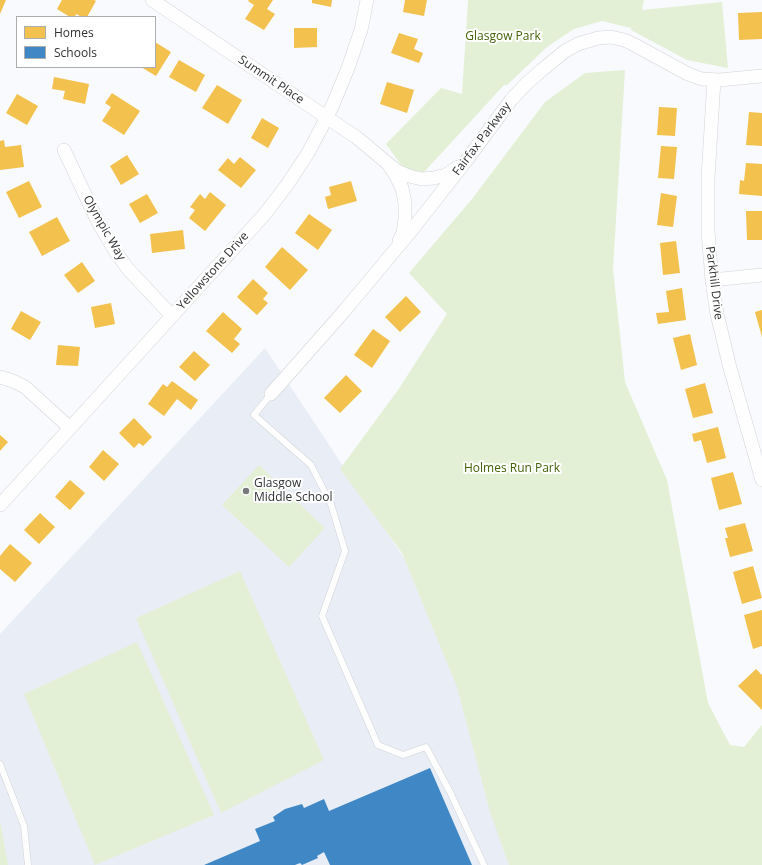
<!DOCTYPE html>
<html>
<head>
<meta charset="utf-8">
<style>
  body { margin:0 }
  #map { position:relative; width:762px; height:865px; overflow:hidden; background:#f8fafd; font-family:"Open Sans",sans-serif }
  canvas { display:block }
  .legend { position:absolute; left:16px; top:16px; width:140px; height:52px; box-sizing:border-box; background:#fff; border:1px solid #acadae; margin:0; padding:5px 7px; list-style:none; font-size:12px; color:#303234 }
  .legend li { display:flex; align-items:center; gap:8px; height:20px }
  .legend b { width:20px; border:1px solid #acadae }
</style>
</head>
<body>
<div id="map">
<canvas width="762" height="865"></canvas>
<ul class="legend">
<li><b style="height:11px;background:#f2c14e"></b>Homes</li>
<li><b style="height:11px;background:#3f88c5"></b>Schools</li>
</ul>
</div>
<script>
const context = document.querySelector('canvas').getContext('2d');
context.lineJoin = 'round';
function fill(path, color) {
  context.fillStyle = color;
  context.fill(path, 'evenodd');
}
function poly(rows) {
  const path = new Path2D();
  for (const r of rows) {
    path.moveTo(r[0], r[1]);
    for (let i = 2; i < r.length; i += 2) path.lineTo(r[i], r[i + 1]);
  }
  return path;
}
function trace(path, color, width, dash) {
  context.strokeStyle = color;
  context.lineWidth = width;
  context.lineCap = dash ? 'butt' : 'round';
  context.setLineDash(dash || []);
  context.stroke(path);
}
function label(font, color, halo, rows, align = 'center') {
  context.font = font + ' "Open Sans",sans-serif';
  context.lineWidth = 4;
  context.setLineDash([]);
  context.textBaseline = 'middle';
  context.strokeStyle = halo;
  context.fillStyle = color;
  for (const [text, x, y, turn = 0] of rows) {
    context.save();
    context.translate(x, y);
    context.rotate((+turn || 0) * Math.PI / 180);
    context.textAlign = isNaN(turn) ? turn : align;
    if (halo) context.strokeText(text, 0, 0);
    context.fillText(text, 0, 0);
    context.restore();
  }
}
const built = poly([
  [265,348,510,718,570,865,3,865,0,845,0,634]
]);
const green = poly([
  [468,0,644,0,642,10,722,2,728,68,687,60,631,30,631,28,602,21,574,29,547,47,506,86,505,84,414,183,386,144,441,88,462,94,466,32],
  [625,70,613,269,625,382,667,480,708,703,730,745,744,747,762,725,762,865,509,865,490,812,457,687,402,553,340,469,398,390,447,314,409,273,472,199,545,102,585,73],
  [259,465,325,528,289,567,222,505],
  [240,571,324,760,221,813,136,618],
  [137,642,214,815,95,865,24,694],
  [0,824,1,825,8,865,0,865]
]);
const homes = poly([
  [0,0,6,0,0,14],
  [62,0,94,0,96,1,87,17,82,17,76,14,75,17,70,17,57,9],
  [249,0,273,0,267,9,275,14,264,30,245,19,254,5,248,1],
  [312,0,332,0,331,7,312,3],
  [405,0,427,0,424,16,403,12],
  [762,12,762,39,739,40,738,13],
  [294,28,317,28,317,47,294,48],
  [399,33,418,39,414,49,423,53,419,63,391,53],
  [155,42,171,52,156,76,141,67,155,67],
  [179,60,205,75,196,92,169,77],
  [54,77,89,84,85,104,63,99,65,91,52,89],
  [387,82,414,90,407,113,380,104],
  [217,85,242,100,228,124,202,108],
  [112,93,140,111,124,135,102,121,111,107,105,103],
  [17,94,38,106,27,125,6,113],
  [659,107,677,108,675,136,657,135],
  [749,112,762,113,762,146,746,145],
  [262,118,279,128,268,148,251,138],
  [4,140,5,147,21,145,24,167,0,170,0,141],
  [661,146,677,147,674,179,658,178],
  [127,155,139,174,121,185,110,166],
  [240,157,256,170,241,188,218,170,228,158,234,164],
  [746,163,762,164,762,196,739,194,740,180,744,181],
  [29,181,42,207,19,218,6,192],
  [351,181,357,201,328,209,325,197,331,195,329,187],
  [210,192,226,205,205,231,189,218,195,210,190,207,200,194,205,199],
  [661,193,677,196,673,227,657,225],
  [147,194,158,213,140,223,129,204],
  [746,211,762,211,762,240,747,240],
  [309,214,332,230,318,250,295,233],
  [57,217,70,241,42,256,29,232],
  [183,230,185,249,152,253,150,234],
  [676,241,680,273,663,275,660,243],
  [282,247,308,270,290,290,265,267],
  [82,262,95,281,78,293,64,275],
  [253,279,268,293,263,299,268,303,257,315,237,297],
  [682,288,686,320,658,324,656,313,669,312,666,291],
  [406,296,421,312,400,332,385,317],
  [111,303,115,324,95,328,91,307],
  [762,310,762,337,755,312],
  [21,311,41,322,30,340,11,329],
  [223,312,242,329,234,339,240,344,232,353,206,331],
  [373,329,390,341,372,368,354,355],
  [690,334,697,365,681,370,673,338],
  [58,345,80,347,78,366,56,365],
  [194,351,210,365,195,381,179,367],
  [346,375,362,391,340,413,324,398],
  [172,381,198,400,191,410,177,399,164,416,148,404,163,384,167,387],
  [705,383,713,413,693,418,685,389],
  [134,418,152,437,143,446,139,443,134,448,119,433],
  [718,427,726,458,707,463,701,440,694,442,692,434],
  [0,435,8,442,0,451],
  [103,450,119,464,104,481,89,467],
  [733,472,742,504,719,510,711,478],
  [70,480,85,493,70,510,55,497],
  [40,513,55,527,39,544,24,530],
  [745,523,753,551,730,557,725,538,728,538,725,528],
  [10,544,32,563,15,582,0,569,0,556],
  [753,566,762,598,742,604,733,572],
  [762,610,762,646,753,649,744,615],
  [756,669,762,675,762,710,738,686]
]);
const schools = poly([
  [430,768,472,865,330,865,324,852,317,856,318,858,302,865,300,863,295,865,204,865,260,841,255,829,275,821,273,817,285,809,302,804,304,808,324,799,329,811]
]);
const service = poly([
  [271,394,254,415,311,465,331,504,345,551,322,616,378,745,403,755,426,747,450,792,484,865],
  [0,764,24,826,28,865]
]);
const minor = poly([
  [152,0,356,137,397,171,409,176,422,179,434,178,446,175,458,167],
  [714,80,708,178,708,231,712,280,717,314,730,368,762,480],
  [64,150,97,220,115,251,128,269,172,316],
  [390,167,395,174,402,188,405,203,405,219,403,233,399,241],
  [712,280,762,275],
  [0,377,13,381,25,387,70,428],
  [271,394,345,310,411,231,466,161,511,100,527,83,542,70,565,51,578,44,598,38,611,37,624,40,631,43,688,74,702,79,719,80,762,76],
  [0,505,264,215,287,185,308,153,327,117,334,102,348,68,361,30,367,0]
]);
const markers = [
  [246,491,4,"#76787a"]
];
const parkNames = [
  ["Glasgow Park",503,37],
  ["Holmes Run Park",512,469]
];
const streetNames = [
  ["Summit Place",271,80,34],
  ["Fairfax Parkway",482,139,-53],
  ["Olympic Way",104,228,60],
  ["Yellowstone Drive",213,271,-48],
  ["Parkhill Drive",714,283,83]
];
const poiNames = [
  ["Glasgow",254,484],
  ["Middle School",254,498]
];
fill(built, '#e9eef6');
fill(green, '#e3f0d5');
fill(homes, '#f2c14e');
fill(schools, '#3f88c5');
trace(service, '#d2d3d5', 7);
trace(minor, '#d2d3d5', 14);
trace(service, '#fefeff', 6);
trace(minor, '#fefeff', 13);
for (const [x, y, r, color] of markers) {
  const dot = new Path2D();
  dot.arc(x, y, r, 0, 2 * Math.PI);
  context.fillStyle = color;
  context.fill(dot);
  trace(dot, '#fff', 1.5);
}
label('12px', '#446108', '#fff', parkNames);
label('12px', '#303234', '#fff', streetNames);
label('12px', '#303234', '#fff', poiNames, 'left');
</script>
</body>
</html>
